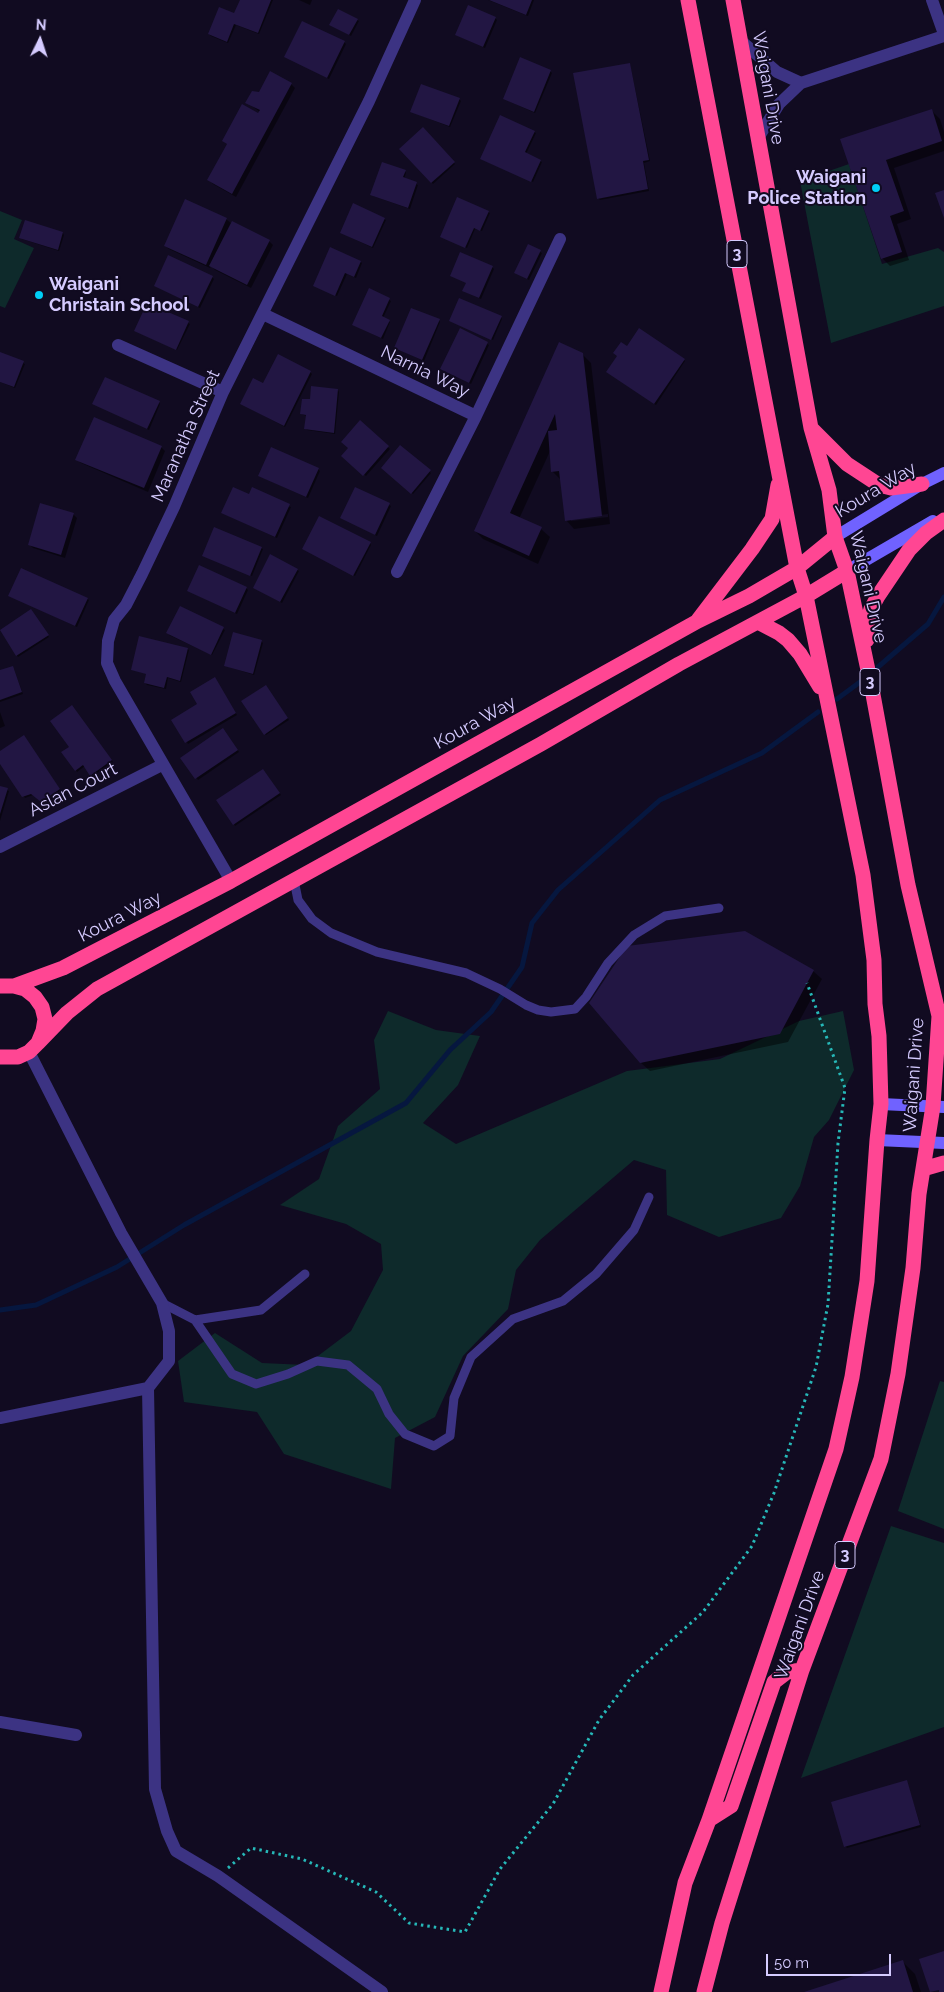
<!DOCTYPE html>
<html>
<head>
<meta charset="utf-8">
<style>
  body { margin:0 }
  #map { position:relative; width:944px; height:1992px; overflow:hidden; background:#110b21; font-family:Raleway,sans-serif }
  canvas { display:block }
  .north { position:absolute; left:15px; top:15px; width:50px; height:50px; -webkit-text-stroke:4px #110b21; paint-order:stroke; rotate:4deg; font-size:14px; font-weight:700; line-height:20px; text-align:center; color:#d5cbff }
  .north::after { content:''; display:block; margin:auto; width:18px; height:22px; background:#d5cbff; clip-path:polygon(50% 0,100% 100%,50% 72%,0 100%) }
  .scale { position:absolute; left:766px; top:1954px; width:125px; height:22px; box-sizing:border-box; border:2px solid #d5cbff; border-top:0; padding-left:6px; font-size:15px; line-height:18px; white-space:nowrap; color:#d5cbff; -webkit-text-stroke:4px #110b21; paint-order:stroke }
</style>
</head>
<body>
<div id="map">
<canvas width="944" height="1992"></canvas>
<div class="north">N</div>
<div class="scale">50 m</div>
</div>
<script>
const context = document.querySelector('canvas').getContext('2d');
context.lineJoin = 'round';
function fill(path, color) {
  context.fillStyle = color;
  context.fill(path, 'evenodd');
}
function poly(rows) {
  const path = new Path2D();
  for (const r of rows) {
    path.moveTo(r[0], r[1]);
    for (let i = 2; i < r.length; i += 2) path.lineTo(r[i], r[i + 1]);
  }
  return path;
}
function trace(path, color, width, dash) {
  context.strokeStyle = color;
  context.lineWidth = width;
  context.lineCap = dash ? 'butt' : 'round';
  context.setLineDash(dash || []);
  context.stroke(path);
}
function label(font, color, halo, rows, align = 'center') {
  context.font = font + ' Raleway,sans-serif';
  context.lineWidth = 4;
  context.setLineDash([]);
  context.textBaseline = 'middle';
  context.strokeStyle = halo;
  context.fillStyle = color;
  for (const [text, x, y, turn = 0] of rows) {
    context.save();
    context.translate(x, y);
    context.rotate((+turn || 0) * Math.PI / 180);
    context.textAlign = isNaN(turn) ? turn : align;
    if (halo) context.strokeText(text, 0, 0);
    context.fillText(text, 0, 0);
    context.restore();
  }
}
const green = poly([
  [849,164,882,264,938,248,944,252,944,306,831,343,800,181],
  [0,211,22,220,14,239,34,248,5,308,0,306],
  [388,1011,436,1030,480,1036,458,1085,423,1123,456,1144,627,1071,720,1059,799,1021,843,1011,854,1070,829,1120,814,1137,800,1186,781,1218,719,1237,667,1215,666,1170,634,1160,540,1240,516,1270,508,1309,463,1356,435,1417,395,1438,391,1489,284,1454,257,1412,184,1402,178,1361,215,1333,262,1363,306,1365,351,1331,383,1270,381,1244,346,1224,280,1205,319,1179,338,1126,380,1089,374,1040],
  [940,1381,944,1382,944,1529,898,1511],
  [891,1526,944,1543,944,1727,801,1778]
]);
const shadow = poly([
  [241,0,273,0,259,34,236,25,228,43,211,36,209,34,235,15],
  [299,0,312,0,310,5],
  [488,0,534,0,528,16],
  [495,18,497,20,485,48,458,36],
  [357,20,359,21,351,36,333,26],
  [344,42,346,44,329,79,286,57],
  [630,64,650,161,644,163,649,191,600,200,598,198],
  [550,71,552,73,535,113,504,99],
  [291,84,295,88,236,197,213,184,209,180,228,145,223,141,260,112,247,102,259,94],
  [459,99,461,101,450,127,412,112],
  [931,110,940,119,944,132,944,151,894,168,911,219,897,224,909,260,890,266,882,258,842,140],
  [423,129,455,164,433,184,401,149],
  [534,132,536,133,526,154,542,162,533,182,483,160],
  [405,171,406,173,404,179,418,185,410,209,373,196],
  [488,212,490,213,482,231,475,229,467,248,442,237],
  [226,219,232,224,269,241,273,245,251,288,215,270,211,266,210,268,169,249,165,246],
  [384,219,386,220,373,248,341,233],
  [63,233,64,235,59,251,22,239],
  [529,246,542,253,529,280,517,274],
  [361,262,362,263,356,278,347,274,337,296,316,287],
  [492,267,494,269,481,299,465,292,467,283,451,276],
  [212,277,214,279,200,308,157,287],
  [370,290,391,301,383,318,390,322,383,339,355,326],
  [501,317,502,319,493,340,452,322],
  [439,320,440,322,424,361,397,349],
  [188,323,190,324,177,350,137,332],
  [460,330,489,345,471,384,443,370],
  [0,354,25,364,15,388,0,382],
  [582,354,591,363,610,524,574,529,566,520,561,480,552,471,551,449,519,519,541,529,550,537,538,564,483,539,475,531],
  [608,514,608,517,571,521,571,519],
  [684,360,685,361,656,405,609,373],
  [310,372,312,374,285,427,242,404,264,384],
  [338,390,339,392,335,434,307,430,306,429,307,416,301,414,311,401],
  [159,402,160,404,149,430,94,404],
  [360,422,390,449,366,476,343,456,350,448],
  [161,447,165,451,148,492,81,463,77,460],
  [400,447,431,473,413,494,382,468],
  [318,469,320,471,308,498,259,476],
  [356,488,391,506,377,536,342,518],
  [249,496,291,507,277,538,222,513],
  [73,514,77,518,65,558,33,548,29,544],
  [370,543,371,545,355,576,305,550],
  [261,548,263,549,252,576,203,556],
  [297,570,299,571,282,603,256,589],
  [246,588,248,590,237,614,188,591],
  [10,596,87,599,89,600,77,627],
  [180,608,225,630,212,655,169,635],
  [31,611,49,637,18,657,1,631],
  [261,641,263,643,254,675,226,666],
  [187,649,189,650,181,682,168,678,166,689,147,685,145,683,147,674,132,670],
  [14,669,23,694,0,702,0,672],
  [216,680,237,715,188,744,173,720,199,705],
  [267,688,289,720,266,735,265,734],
  [74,708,113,762,93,776,85,766,77,772,76,770,71,747],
  [0,712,5,726,0,728],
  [225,731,239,752,198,780,182,758],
  [26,739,61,791,43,802,33,795,25,798,0,761,0,753],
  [265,772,281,795,235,826,234,824],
  [0,787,9,791,0,821],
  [813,971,822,979,788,1042,650,1071,641,1063],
  [907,1782,921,1827,847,1848,845,1846],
  [903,1962,915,1974,921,1992,807,1992]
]);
const stream = poly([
  [878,667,928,624,944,597],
  [837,699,860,682],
  [0,1310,36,1305,117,1267,184,1225,406,1103,450,1050,491,1012,522,967,532,923,558,890,660,800,762,753,818,712]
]);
const building = poly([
  [240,0,271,0,258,33,234,24,227,42,208,34,219,7,234,13],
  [489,0,532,0,526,15],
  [468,5,496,17,483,47,455,35],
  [338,9,358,19,349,35,329,25],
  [302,21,345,41,327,78,284,57],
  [520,57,551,70,534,112,503,99],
  [630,63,649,160,643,161,648,189,597,199,573,73],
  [270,71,292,83,232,194,207,180,227,144,222,141,242,104,258,113,260,110,245,103,252,91,259,92],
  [421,84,460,98,449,126,410,112],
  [932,109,942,141,886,160,904,211,890,216,902,252,881,259,840,139],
  [500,115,535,131,525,152,541,160,531,182,480,159],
  [423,127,455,162,431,183,399,149],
  [382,162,406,170,403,177,417,182,408,208,370,195],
  [944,190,944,218,935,193],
  [457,197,489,211,480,231,474,228,465,248,440,237],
  [185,199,227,218,206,265,164,246],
  [353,203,385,218,372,247,340,233],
  [25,220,63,232,58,250,19,238],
  [232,221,270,240,247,285,209,266],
  [528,244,541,250,527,279,514,273],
  [330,247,361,261,354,277,345,273,335,296,313,286],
  [460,252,493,266,479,298,462,291,466,283,450,276],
  [168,255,213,276,198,307,154,286],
  [369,288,390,298,382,316,390,320,381,338,352,325],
  [459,298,502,316,491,340,449,321],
  [147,303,189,321,176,350,134,331],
  [411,308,440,319,422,360,394,348],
  [460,328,488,342,469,383,440,369],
  [639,328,685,359,654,404,606,372,617,356,613,353,621,342,627,346],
  [559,342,583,353,602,516,565,521,559,471,551,472,548,431,557,430,555,414,510,513,542,527,529,556,474,531],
  [0,352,24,361,14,387,0,382],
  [278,354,311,371,284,426,240,404,253,378,263,383],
  [105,377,160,401,147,429,92,404],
  [311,386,338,389,334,433,304,429,306,415,300,414,302,399,310,399],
  [94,417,162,446,144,488,75,460],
  [360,420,389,446,363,476,341,456,348,448,341,442],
  [400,445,431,470,411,494,381,468],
  [271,447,319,468,306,497,258,476],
  [233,487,249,494,252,487,290,504,275,537,221,513],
  [355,487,390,503,375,535,340,518],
  [40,503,74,513,61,555,28,545],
  [319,516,371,542,353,576,302,549],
  [214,527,262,547,250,576,202,556],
  [270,554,298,569,280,602,253,588],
  [199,565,247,587,235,613,187,591],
  [21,568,88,598,75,626,8,596],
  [180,606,224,627,211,655,166,633],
  [31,609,49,635,16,656,0,630],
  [233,632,262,640,253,674,224,666],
  [139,636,188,648,180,681,167,677,164,688,144,683,146,674,131,670],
  [13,666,22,692,0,700,0,670],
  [215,677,236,713,185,743,171,720,197,704,190,692],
  [266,685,288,718,264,735,241,701],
  [72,705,112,760,90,776,83,765,75,771,61,752,69,747,50,721],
  [223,728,238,750,195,779,180,758],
  [24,735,60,789,41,802,31,794,22,797,0,764,0,751],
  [263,769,280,793,233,825,216,800],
  [0,786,8,788,0,814],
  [745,931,814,970,780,1034,640,1063,589,1003,627,946],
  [907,1780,920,1825,844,1847,831,1802],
  [944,1951,944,1992,939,1992,939,1990,930,1992,919,1959],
  [903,1960,913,1992,804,1992]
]);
const path = poly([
  [228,1868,251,1848,302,1859,376,1892,409,1923,465,1932,500,1869,553,1804,599,1720,633,1675,703,1612,752,1546,774,1493,816,1367,828,1304,838,1143,845,1088,807,983]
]);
const lane = poly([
  [294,880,298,900,312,919,331,933,377,952,466,973,500,989,526,1005,538,1010,551,1012,575,1009,586,997,608,963,634,935,665,916,719,908],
  [162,1303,195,1320,261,1310,305,1274],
  [195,1320,232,1374,256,1384,288,1374,317,1361,348,1365,377,1389,389,1414,405,1434,434,1446,450,1436,454,1398,471,1357,513,1319,563,1301,596,1274,634,1230,649,1197]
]);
const street = poly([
  [932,0,944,34],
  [740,40,777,72,801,83],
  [758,138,779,104,801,83,944,36],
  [263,314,476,416,560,239],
  [118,345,223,392],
  [397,572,476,416],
  [0,847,162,765],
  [231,881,115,681,107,663,108,641,114,620,126,605,142,574,174,507,223,392,369,101,415,0],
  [29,1052,121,1233,162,1303,169,1331,169,1361,148,1388,155,1789,167,1831,176,1851,218,1876,382,1992],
  [0,1418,148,1388],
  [0,1722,76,1735]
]);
const secondary = poly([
  [835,537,922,484,944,473],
  [847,571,933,521],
  [881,1104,944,1107],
  [877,1140,944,1143]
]);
const highway = poly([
  [812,429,847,464,879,485,891,488,922,484],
  [698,620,752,549,772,519,778,485],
  [758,622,779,633,788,640,800,654,820,687],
  [867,640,868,620,871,609,878,596,909,550,926,533,944,520],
  [0,986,14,986,25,989,35,997,42,1007,45,1019,43,1031,38,1043,29,1052,18,1057,0,1057],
  [14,986,63,968,231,881,698,621,749,596,797,568,835,537],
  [38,1043,67,1013,97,989,541,744,679,664,806,596,847,571],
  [923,1169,944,1163],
  [709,1820,731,1806,774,1682,787,1672,802,1670],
  [661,1992,685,1883,709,1820,836,1449,852,1377,867,1281,877,1140,881,1104,879,1036,875,1004,874,960,863,875,806,596,797,568,688,0],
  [704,1992,722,1923,802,1670,881,1459,898,1374,913,1268,919,1194,933,1106,939,1016,908,885,872,689,847,571,835,537,829,490,811,428,733,0]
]);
const markers = [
  [876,188,5,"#00cef6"],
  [39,295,5,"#00cef6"]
];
const shields = [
  [737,254,20],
  [870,682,20],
  [845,1555,20]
];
const shieldNames = [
  ["3",737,254],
  ["3",870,682],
  ["3",845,1555]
];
const streetNames = [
  ["Waigani Drive",768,88,80],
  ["Narnia Way",425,372,26],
  ["Maranatha Street",186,436,-66],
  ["Koura Way",876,490,-31],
  ["Waigani Drive",868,587,77],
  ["Koura Way",475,723,-29],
  ["Aslan Court",73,790,-27],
  ["Koura Way",120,917,-27],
  ["Waigani Drive",914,1075,-86],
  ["Waigani Drive",800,1625,-70]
];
const poiNames = [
  ["Waigani",866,178],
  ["Police Station",866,199],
  ["Waigani",49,285,"left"],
  ["Christain School",49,306,"left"]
];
fill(green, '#0e2a2b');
fill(shadow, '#0007');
trace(stream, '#06173f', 5);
fill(building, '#221643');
trace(path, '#26b8b8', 3, [2.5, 4]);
trace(lane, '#3c3383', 9);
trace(street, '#3c3383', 12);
trace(secondary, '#7062ff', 12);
trace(highway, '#ff4693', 15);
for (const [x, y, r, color] of markers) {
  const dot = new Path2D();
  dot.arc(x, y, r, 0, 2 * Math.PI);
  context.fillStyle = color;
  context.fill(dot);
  trace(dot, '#110b21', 2);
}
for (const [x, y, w] of shields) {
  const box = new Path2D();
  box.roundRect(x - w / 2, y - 13.5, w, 27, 4);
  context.fillStyle = '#110b21';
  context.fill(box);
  trace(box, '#d5cbff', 1);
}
label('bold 16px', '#d5cbff', null, shieldNames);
label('18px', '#d5cbff', '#110b21', streetNames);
label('bold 18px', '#d5cbff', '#110b21', poiNames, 'right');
</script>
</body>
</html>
